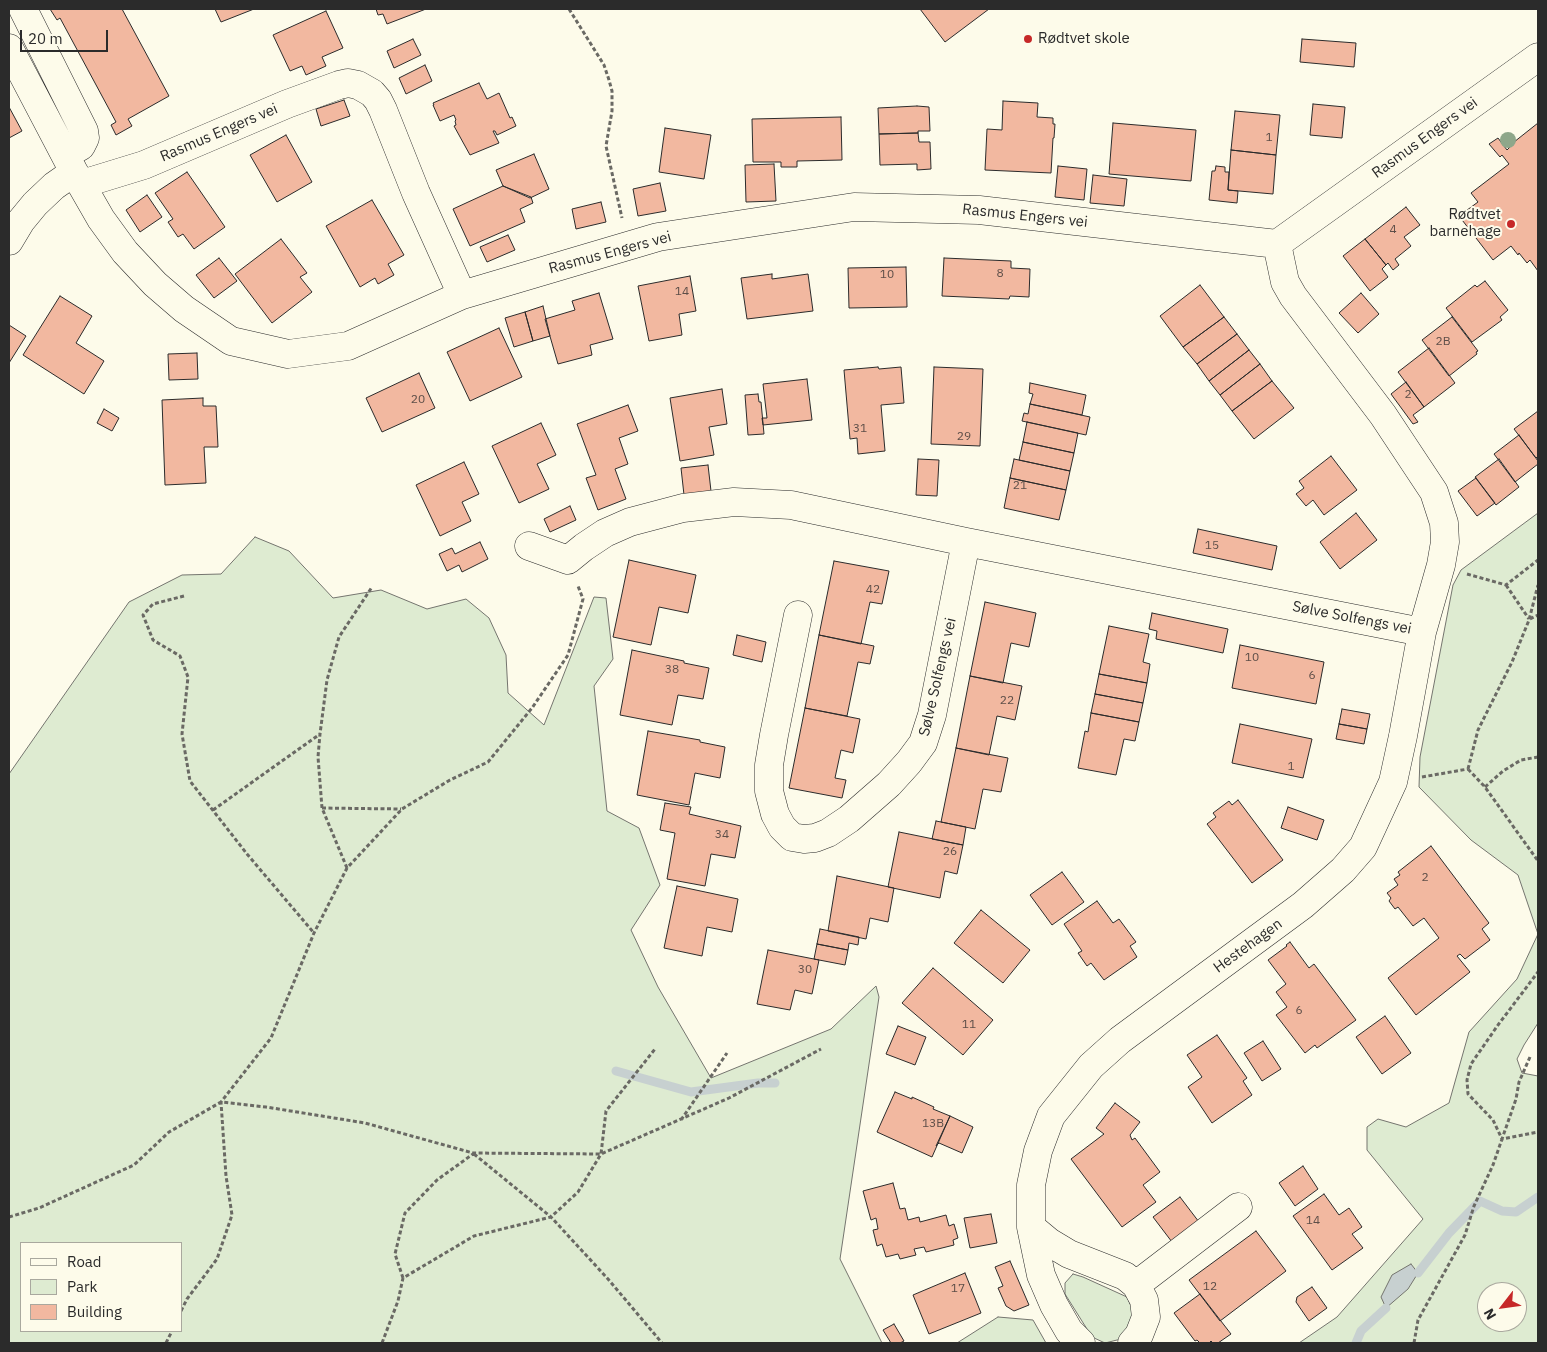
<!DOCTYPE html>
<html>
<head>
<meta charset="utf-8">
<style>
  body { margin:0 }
  #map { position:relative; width:1547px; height:1352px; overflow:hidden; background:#fdfbea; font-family:"IBM Plex Sans",sans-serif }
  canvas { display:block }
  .frame { position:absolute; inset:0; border:10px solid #2b2b2b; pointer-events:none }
  .legend { position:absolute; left:20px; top:1242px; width:162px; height:90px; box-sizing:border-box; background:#fdfbea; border:1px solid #a9a89e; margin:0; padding:6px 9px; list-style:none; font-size:15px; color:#2b2b2b }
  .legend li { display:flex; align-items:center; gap:10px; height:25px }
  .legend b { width:25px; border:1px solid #a9a89e }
  .north { position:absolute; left:1477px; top:1282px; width:50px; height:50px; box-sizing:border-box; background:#fdfbea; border:1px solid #a9a89e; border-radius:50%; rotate:240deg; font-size:14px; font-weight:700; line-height:20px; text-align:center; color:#2b2b2b }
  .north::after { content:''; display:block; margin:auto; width:18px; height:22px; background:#c62828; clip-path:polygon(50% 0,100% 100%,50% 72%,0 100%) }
  .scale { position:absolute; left:20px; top:30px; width:88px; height:22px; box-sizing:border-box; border:2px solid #2b2b2b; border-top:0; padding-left:6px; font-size:15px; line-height:18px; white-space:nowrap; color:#2b2b2b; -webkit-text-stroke:4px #fdfbea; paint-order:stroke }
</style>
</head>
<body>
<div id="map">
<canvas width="1547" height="1352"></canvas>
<div class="frame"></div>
<ul class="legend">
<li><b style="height:6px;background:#fdfbea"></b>Road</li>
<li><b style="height:14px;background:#deebd1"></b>Park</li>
<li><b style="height:14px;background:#f2b8a0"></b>Building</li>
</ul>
<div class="north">N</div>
<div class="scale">20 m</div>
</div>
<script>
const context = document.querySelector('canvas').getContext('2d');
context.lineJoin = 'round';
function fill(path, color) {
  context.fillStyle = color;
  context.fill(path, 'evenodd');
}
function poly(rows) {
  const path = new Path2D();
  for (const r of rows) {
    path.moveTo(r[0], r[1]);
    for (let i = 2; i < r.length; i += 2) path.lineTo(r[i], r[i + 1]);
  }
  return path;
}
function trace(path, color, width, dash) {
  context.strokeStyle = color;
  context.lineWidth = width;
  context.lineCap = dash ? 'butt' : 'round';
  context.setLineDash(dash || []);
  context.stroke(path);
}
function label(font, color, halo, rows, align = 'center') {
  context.font = font + ' "IBM Plex Sans",sans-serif';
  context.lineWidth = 4;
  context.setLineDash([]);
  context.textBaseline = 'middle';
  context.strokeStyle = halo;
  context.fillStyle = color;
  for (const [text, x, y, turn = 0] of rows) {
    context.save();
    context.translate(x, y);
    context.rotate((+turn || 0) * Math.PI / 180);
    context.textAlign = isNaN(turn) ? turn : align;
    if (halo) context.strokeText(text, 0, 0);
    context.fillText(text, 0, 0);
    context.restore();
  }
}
const green = poly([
  [1538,513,1538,1023,1524,1045,1517,1059,1522,1073,1538,1076,1538,1343,1299,1343,1337,1317,1423,1219,1367,1150,1367,1127,1378,1119,1406,1127,1449,1103,1469,1032,1517,979,1538,934,1518,875,1471,840,1419,787,1420,757,1453,585,1461,570,1538,513],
  [1487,1292,1517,1292,1517,1322,1487,1322,1487,1292],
  [255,537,289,551,333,598,381,590,427,609,466,599,489,618,506,655,508,693,544,725,594,597,606,598,613,659,594,686,607,811,639,828,660,885,631,930,658,987,711,1078,831,1029,876,986,879,997,840,1259,882,1343,9,1343,9,774,129,602,182,575,221,574,255,537],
  [21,1243,181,1243,181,1331,21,1331,21,1243],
  [1073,1274,1083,1277,1127,1297,1134,1313,1132,1326,1121,1339,1105,1343,1092,1337,1065,1294,1065,1283,1073,1274],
  [998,1317,1033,1320,1046,1343,957,1343,998,1317]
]);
const water = poly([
  [1411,1264,1418,1273,1408,1289,1386,1308,1381,1297,1392,1275,1411,1264]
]);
const stream = poly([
  [616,1071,691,1092,758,1083,775,1083],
  [1418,1273,1449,1233,1480,1201,1502,1211,1516,1212,1538,1197],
  [1356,1343,1361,1331,1386,1308]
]);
const building = poly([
  [50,9,122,9,169,96,128,119,132,126,116,135,111,125,116,122,60,18,57,20,50,9],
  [215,9,254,9,221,22,215,9],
  [376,9,426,9,387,24,383,14,378,15,376,9],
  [920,9,989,9,945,42,920,9],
  [326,11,343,48,322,57,326,66,306,75,302,66,290,71,273,35,326,11],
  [413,39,421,55,394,68,387,51,413,39],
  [1302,39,1356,43,1354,67,1300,62,1302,39],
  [425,65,432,81,406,94,399,78,425,65],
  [479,83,487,99,499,93,510,118,512,117,516,126,497,135,495,131,493,131,499,143,470,155,454,126,456,125,455,121,456,120,454,115,440,121,433,105,434,105,433,103,479,83],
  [344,100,350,116,321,126,316,109,344,100],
  [1003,101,1038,103,1037,117,1053,118,1053,124,1055,124,1054,138,1053,138,1051,173,985,170,987,129,1002,130,1003,101],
  [1313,104,1345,107,1342,138,1310,135,1313,104],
  [917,106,929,107,930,131,918,131,918,133,879,134,878,108,917,106],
  [9,107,22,131,9,138,9,107],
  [1235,111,1280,115,1276,155,1231,150,1235,111],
  [841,117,842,160,797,161,797,167,781,167,781,162,753,162,752,119,841,117],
  [1113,123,1196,130,1191,181,1109,174,1113,123],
  [1538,123,1538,271,1530,260,1527,263,1519,253,1518,255,1511,246,1493,260,1459,216,1478,202,1471,193,1509,164,1502,155,1500,157,1489,144,1498,138,1507,150,1510,147,1509,146,1538,123],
  [665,128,711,135,704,179,659,172,665,128],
  [918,133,919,142,930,142,931,169,917,170,917,164,880,165,879,134,918,133],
  [286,135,312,182,277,202,250,155,286,135],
  [1231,150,1276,155,1273,194,1228,190,1231,150],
  [534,154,549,189,530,198,503,186,496,170,534,154],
  [774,164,776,201,746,202,745,165,774,164],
  [1058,166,1087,169,1084,200,1055,197,1058,166],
  [1216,166,1225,167,1225,172,1229,172,1228,190,1238,191,1237,203,1209,200,1212,171,1215,171,1216,166],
  [187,172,225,227,194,249,183,234,178,237,168,222,173,219,155,193,187,172],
  [1093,175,1127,179,1124,206,1090,203,1093,175],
  [660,183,666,211,638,216,633,189,660,183],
  [503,186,531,197,533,203,520,209,525,222,470,246,453,209,503,186],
  [147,195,162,217,140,232,126,210,147,195],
  [372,200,404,255,388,264,394,275,378,284,375,278,360,287,326,226,372,200],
  [601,202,606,222,576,229,572,209,601,202],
  [1406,207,1420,225,1404,237,1411,246,1395,259,1399,265,1393,270,1388,263,1386,265,1365,239,1406,207],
  [508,235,515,250,487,262,480,247,508,235],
  [281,239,307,273,300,277,312,292,272,323,235,274,281,239],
  [1365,239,1386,265,1382,269,1388,277,1370,291,1343,256,1365,239],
  [219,258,237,281,214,298,196,275,219,258],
  [944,258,1011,261,1011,268,1030,269,1029,297,1010,296,1009,299,942,296,944,258],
  [906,267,907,307,849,308,848,268,906,267],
  [772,274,772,279,808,274,813,311,747,319,741,278,772,274],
  [690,276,696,311,679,314,682,335,649,341,638,286,690,276],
  [1485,281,1508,310,1500,317,1502,320,1472,342,1446,308,1475,285,1477,287,1485,281],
  [1200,285,1224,317,1183,347,1160,316,1200,285],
  [599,293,613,339,590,345,592,355,558,364,545,319,575,310,572,301,599,293],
  [1361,293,1379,314,1358,333,1339,313,1361,293],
  [60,296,92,316,76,343,104,361,84,394,23,355,60,296],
  [543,306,550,336,533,341,525,312,543,306],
  [525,312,533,341,514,347,505,318,525,312],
  [1224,317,1237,334,1197,364,1183,347,1224,317],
  [1452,317,1478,351,1476,352,1477,354,1449,376,1422,340,1452,317],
  [9,325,26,336,9,363,9,325],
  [499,328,522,377,470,401,447,352,499,328],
  [1237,334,1249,350,1209,381,1197,364,1237,334],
  [1429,348,1455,383,1424,407,1398,372,1429,348],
  [1249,350,1260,364,1220,395,1209,381,1249,350],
  [197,353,198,379,169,380,168,354,197,353],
  [1260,364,1272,381,1232,411,1220,395,1260,364],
  [878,367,879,369,901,367,904,403,881,405,885,451,858,454,857,438,850,439,844,370,878,367],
  [934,367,983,369,980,446,931,444,934,367],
  [419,373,435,408,382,432,366,398,419,373],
  [807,379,812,420,763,425,762,418,767,418,763,384,807,379],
  [1272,381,1294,408,1254,439,1232,411,1272,381],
  [1406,382,1424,407,1413,415,1418,422,1413,424,1391,394,1406,382],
  [1030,383,1086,395,1082,415,1030,404,1033,394,1029,393,1030,383],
  [722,389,727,424,709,427,714,455,680,461,670,398,722,389],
  [758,394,759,402,761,402,764,434,748,435,745,395,758,394],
  [203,398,203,406,216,406,218,447,204,447,206,483,165,485,162,400,203,398],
  [1030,404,1090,417,1086,435,1022,421,1024,413,1028,414,1030,404],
  [628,405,638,431,619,438,628,464,615,469,626,499,598,510,586,478,596,475,577,424,628,405],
  [104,409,119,418,112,431,97,423,104,409],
  [1538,411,1538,456,1536,458,1514,429,1538,411],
  [1027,422,1078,433,1074,453,1023,442,1027,422],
  [541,423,556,455,537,464,549,489,519,503,492,446,541,423],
  [1519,435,1538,461,1538,464,1515,482,1494,454,1519,435],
  [1023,442,1074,453,1070,471,1019,460,1023,442],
  [1331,456,1357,490,1324,515,1313,500,1306,506,1296,494,1304,488,1299,481,1331,456],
  [918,459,939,460,937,496,916,495,918,459],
  [1014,459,1070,471,1066,490,1010,478,1014,459],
  [1499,459,1519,487,1496,505,1475,477,1499,459],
  [464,462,479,494,462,502,471,521,440,536,416,485,464,462],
  [708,465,711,491,684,495,681,468,708,465],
  [1010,478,1066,490,1059,520,1004,508,1010,478],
  [1476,478,1495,503,1477,516,1458,491,1476,478],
  [570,506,576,520,550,532,544,519,570,506],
  [1356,513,1377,540,1340,569,1320,542,1356,513],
  [1198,529,1277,546,1272,570,1193,553,1198,529],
  [480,542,488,559,462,572,459,565,447,571,439,554,452,548,455,554,480,542],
  [629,560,696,575,688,613,659,607,651,645,613,637,629,560],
  [834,561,889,571,882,604,870,602,861,644,819,635,834,561],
  [985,602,1036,613,1029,647,1011,643,1003,683,970,676,985,602],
  [1152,613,1228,629,1223,653,1156,639,1157,631,1149,629,1152,613],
  [1109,626,1149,634,1143,662,1150,664,1147,683,1099,674,1109,626],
  [737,635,766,642,762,662,733,655,737,635],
  [819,635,874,646,870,664,858,662,847,716,805,708,819,635],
  [1240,645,1324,662,1316,704,1232,688,1240,645],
  [632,650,684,661,684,663,709,668,703,699,678,695,672,725,620,715,632,650],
  [1099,674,1147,683,1143,703,1095,694,1099,674],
  [970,676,1022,686,1015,720,997,716,989,755,956,748,970,676],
  [1095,694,1143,703,1139,722,1091,713,1095,694],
  [805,708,860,719,853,753,841,750,835,778,846,780,842,798,789,788,805,708],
  [1342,709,1370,714,1367,729,1339,724,1342,709],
  [1091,713,1139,722,1135,741,1124,739,1116,775,1078,768,1085,731,1088,732,1091,713],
  [1240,724,1312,739,1303,778,1232,763,1240,724],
  [1339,724,1367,729,1364,744,1336,739,1339,724],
  [648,731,700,740,700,742,725,747,720,778,695,773,689,805,637,795,648,731],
  [956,748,1008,758,1001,792,983,789,975,829,941,822,956,748],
  [1238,800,1283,860,1252,883,1207,824,1216,817,1213,813,1229,801,1232,805,1238,800],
  [665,803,691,807,689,814,741,826,735,858,711,854,705,886,667,879,675,833,660,830,665,803],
  [1288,807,1324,820,1317,840,1281,828,1288,807],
  [936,821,966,827,963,845,932,839,936,821],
  [899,832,963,845,957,874,945,871,940,898,888,887,899,832],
  [1431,846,1489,923,1482,929,1490,940,1465,959,1460,954,1457,956,1470,972,1416,1015,1388,978,1439,938,1424,918,1413,926,1398,907,1395,909,1389,901,1391,898,1387,893,1398,885,1394,879,1400,875,1398,872,1431,846],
  [1062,872,1084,902,1052,925,1030,895,1062,872],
  [837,876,894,888,888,922,870,918,866,939,828,931,837,876],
  [677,886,738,899,732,932,707,927,702,956,664,948,677,886],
  [1097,901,1113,923,1119,919,1136,942,1130,946,1137,957,1104,980,1091,963,1087,966,1078,953,1082,951,1064,924,1097,901],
  [981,910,1030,950,1003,983,954,943,981,910],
  [820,929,859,937,858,945,849,943,848,950,817,944,820,929],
  [1290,942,1309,968,1314,964,1356,1020,1317,1048,1315,1045,1305,1053,1276,1015,1287,1007,1276,992,1286,984,1268,960,1287,946,1286,945,1290,942],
  [817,944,848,950,845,965,814,959,817,944],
  [768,950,819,960,812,994,795,990,790,1010,757,1004,768,950],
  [933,968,993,1020,963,1055,902,1003,933,968],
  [1385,1016,1411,1053,1382,1074,1356,1037,1385,1016],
  [898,1026,926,1037,915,1065,886,1054,898,1026],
  [1217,1035,1247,1078,1243,1081,1252,1095,1212,1123,1188,1087,1202,1077,1187,1055,1217,1035],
  [1263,1041,1281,1069,1262,1081,1244,1053,1263,1041],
  [895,1092,912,1099,912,1097,934,1107,933,1109,950,1116,932,1157,877,1132,895,1092],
  [1115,1103,1140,1122,1130,1135,1132,1140,1135,1138,1160,1172,1143,1185,1156,1202,1122,1227,1071,1159,1104,1134,1096,1128,1115,1103],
  [950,1116,973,1127,962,1153,939,1143,936,1146,950,1116],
  [1303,1166,1318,1189,1295,1206,1279,1183,1303,1166],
  [893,1183,900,1209,905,1208,908,1220,919,1217,920,1222,946,1215,949,1226,954,1224,958,1238,953,1240,954,1245,926,1252,924,1247,914,1249,916,1255,900,1259,898,1254,886,1257,882,1244,877,1246,873,1230,878,1229,876,1218,871,1220,863,1191,893,1183],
  [1324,1194,1339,1215,1349,1208,1362,1227,1352,1234,1363,1248,1332,1270,1293,1216,1324,1194],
  [1180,1197,1199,1222,1172,1242,1153,1217,1180,1197],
  [991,1214,997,1243,970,1248,964,1218,991,1214],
  [1256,1231,1286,1271,1220,1321,1189,1280,1256,1231],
  [1010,1261,1029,1305,1014,1311,1006,1306,998,1288,1003,1286,995,1267,1010,1261],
  [965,1273,981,1313,929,1334,913,1295,965,1273],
  [1312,1287,1327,1308,1309,1321,1296,1302,1297,1297,1312,1287],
  [1200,1294,1231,1334,1218,1343,1213,1343,1211,1341,1209,1343,1200,1343,1197,1340,1195,1341,1174,1313,1200,1294],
  [894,1324,904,1341,900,1343,891,1343,883,1330,894,1324]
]);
const path = poly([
  [569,9,604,65,609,80,612,91,612,111,606,146,622,218],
  [1467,574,1506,585,1538,560],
  [1506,585,1529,619],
  [184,596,153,604,143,615,153,640,180,656,188,677,182,734,190,781,247,854,314,933],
  [1530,619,1538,615],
  [1468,769,1478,730,1512,662,1529,620,1538,585],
  [1468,769,1485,787,1538,861],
  [1422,777,1468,769],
  [1485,787,1503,771,1521,760,1538,757],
  [322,808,401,809],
  [213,810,320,734],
  [347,868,322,808,318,757,320,734,327,680,339,637,372,587],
  [1530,1057,1519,1082,1516,1099,1502,1139,1538,1132],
  [681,1120,727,1053],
  [474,1154,551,1217,608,1279,662,1343],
  [9,1217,39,1208,134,1165,169,1132,221,1102,266,1107,365,1123,473,1153,601,1154,729,1098,821,1049],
  [403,1278,395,1254,405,1213,437,1180,473,1154],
  [181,1311,187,1299,217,1259,232,1215,226,1176,221,1102,271,1038,314,933,347,868,402,809,450,780,488,762,532,708,568,655,583,599,578,586],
  [166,1343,172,1331],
  [382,1343,398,1301,403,1278,474,1236,551,1217,578,1192,601,1154,606,1111,655,1049],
  [1414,1343,1418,1320,1465,1235,1474,1206,1493,1165,1502,1139,1493,1120,1468,1094,1467,1080,1471,1064,1498,1025,1538,972]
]);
const minor = poly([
  [23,9,84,131,85,138,81,146,65,155],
  [9,48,74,172,101,219,125,252,155,284,184,309,231,341,288,354,348,346,462,295,658,237,854,207,979,210,1277,244,1538,57],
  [82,184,144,165,287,104,339,85,348,83,358,85,372,93,378,100,383,110,416,193,462,295],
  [9,241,21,221,35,204,54,186,74,172],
  [529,546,568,560,584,547,605,533,630,522,683,508,734,502,791,505,966,542,1422,632],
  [798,615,774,735,769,765,769,791,775,814,782,827,792,837,804,839,815,838,828,833,849,819,889,784,909,762,923,743,932,715,966,542],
  [1031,1227,1049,1242,1069,1254,1125,1276,1136,1285,1144,1300,1146,1317,1139,1335,1132,1343],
  [1136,1285,1238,1207],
  [1081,1343,1069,1331,1054,1305,1041,1275,1031,1227,1031,1185,1038,1151,1051,1116,1091,1066,1120,1040,1303,905,1343,870,1363,847,1393,782,1403,736,1422,632,1441,565,1445,542,1444,523,1434,492,1383,415,1293,296,1285,282,1277,244]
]);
const trees = [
  [1508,140]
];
const markers = [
  [1028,39,5,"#c62828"],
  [1511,224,5,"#c62828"]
];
const numberNames = [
  ["1",1269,138],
  ["4",1393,230],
  ["8",1000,274],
  ["10",887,275],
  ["14",682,292],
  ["2B",1443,342],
  ["2",1408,395],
  ["20",418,400],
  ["31",860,429],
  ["29",964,437],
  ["21",1020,486],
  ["15",1212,546],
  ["42",873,590],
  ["10",1252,658],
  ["38",672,670],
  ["6",1312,676],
  ["22",1007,701],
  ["1",1291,767],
  ["34",722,835],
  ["26",950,852],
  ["2",1425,878],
  ["30",805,970],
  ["6",1299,1011],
  ["11",969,1025],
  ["13B",933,1124],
  ["14",1313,1221],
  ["12",1210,1287],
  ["17",958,1289]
];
const poiNames = [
  ["Rødtvet skole",1038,39],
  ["Rødtvet",1501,215,"right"],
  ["barnehage",1501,232,"right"]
];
const streetNames = [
  ["Rasmus Engers vei",219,133,-23],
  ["Rasmus Engers vei",1425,138,-36],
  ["Rasmus Engers vei",1025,216,6],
  ["Rasmus Engers vei",610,253,-15],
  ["Sølve Solfengs vei",1352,618,11],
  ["Sølve Solfengs vei",938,677,-77],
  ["Hestehagen",1248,946,-36]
];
fill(green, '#deebd1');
trace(green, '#74746e', 1);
fill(water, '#c7d0d0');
trace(water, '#74746e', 1);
trace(stream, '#c7d0d0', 9);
fill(building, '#f2b8a0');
trace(building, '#2b2b2b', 1);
trace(minor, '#2b2b2b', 29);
trace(path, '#6a6964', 3, [4, 2.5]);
trace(minor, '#fdfbea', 28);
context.fillStyle = '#8ea78a';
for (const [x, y] of trees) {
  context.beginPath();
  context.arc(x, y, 8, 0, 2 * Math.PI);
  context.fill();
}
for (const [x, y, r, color] of markers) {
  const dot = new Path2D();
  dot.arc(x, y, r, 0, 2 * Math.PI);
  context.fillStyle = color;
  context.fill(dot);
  trace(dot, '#fdfbea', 2);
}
label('12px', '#5d4e48', null, numberNames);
label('15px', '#2b2b2b', '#fdfbea', poiNames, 'left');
label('15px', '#2b2b2b', '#fdfbea', streetNames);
</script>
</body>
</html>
